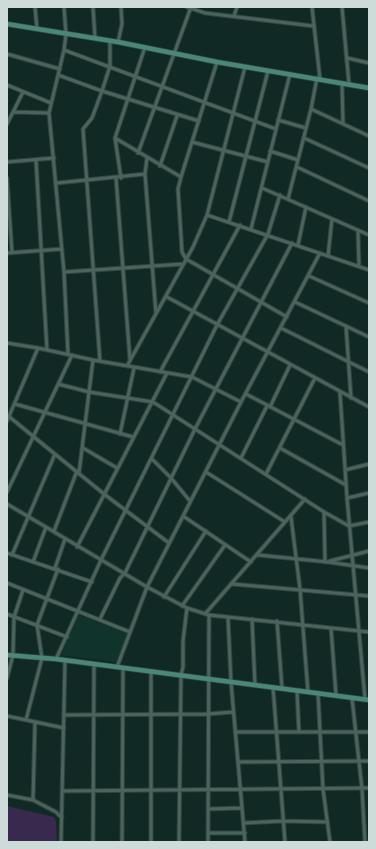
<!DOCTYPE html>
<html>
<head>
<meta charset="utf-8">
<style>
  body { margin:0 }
  #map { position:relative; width:376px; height:849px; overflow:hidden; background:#112924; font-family:"Fira Sans",sans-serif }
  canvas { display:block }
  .frame { position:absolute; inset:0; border:8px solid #cddcd8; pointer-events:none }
</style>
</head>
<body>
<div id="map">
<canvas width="376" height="849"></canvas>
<div class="frame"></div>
</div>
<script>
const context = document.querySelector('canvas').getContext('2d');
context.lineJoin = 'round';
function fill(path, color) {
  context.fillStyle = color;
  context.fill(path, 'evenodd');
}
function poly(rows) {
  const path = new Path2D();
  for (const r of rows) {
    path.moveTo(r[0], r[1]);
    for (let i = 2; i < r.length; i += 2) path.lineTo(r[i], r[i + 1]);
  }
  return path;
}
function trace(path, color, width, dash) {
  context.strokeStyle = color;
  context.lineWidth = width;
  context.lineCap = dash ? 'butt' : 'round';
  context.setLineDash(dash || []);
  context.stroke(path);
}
const built = poly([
  [79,615,129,634,116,662,61,655]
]);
const green = poly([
  [7,806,54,817,56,821,57,842,7,842]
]);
const street = poly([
  [35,7,37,29],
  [64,7,66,34,64,50,49,113,64,272,68,354],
  [93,7,95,38],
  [187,7,205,13,313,26],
  [312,7,320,79],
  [342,7,349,84],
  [234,16,237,7],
  [118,42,122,24,121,7],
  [64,50,276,129],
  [7,54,60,69],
  [347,58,369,63],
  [58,75,102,91,199,121],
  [342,83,343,123],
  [7,85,51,103],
  [311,109,369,136],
  [14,112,49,113],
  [278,120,306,128],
  [7,124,23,92],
  [115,138,181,177,178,189,182,252,186,259,287,317],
  [304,138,369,168],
  [192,142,268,162],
  [270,151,298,160],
  [138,153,191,7],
  [36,160,47,350],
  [7,162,54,158],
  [160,166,177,116],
  [297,167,369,201],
  [145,174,156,314],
  [181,177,217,62],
  [7,178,12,253],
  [116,178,130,360],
  [121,178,115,138,145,47],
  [57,183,145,174,147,158],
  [262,188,369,235],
  [288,199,311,109,317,78],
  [207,215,369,270],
  [229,222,268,71],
  [251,229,290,74],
  [358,231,359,266],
  [298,245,306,207],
  [7,253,62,249],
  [328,256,332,219],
  [64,272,183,264],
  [309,276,369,303],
  [167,297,369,407],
  [295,302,369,337],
  [346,326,351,398],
  [281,328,369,372],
  [7,343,38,348,93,360,192,377,241,402],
  [100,361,83,129,92,118,102,91,110,66,110,41],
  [127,366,193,247,207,215,245,67],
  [160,372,240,225],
  [58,384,89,392,153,402,324,512,349,526,369,522],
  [340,393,347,498,365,699],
  [246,394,343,445],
  [15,404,133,437],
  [270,407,290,365],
  [7,415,104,494,169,543],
  [7,421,38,348],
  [120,434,134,368],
  [83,448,117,468],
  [280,448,346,485],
  [241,458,267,406],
  [152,459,171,478,190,501],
  [345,470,369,464],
  [206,472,285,522],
  [79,473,93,360],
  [266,474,315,378],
  [7,492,72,355],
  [347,498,369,493],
  [7,504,147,587,187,608,209,615,369,632],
  [324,512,325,562],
  [183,516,251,562],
  [291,517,300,589,308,692],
  [54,531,77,471],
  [77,547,167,373],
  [7,553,92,582],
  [12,555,55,454],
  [258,555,328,562,369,568],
  [330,561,369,551],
  [33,562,46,527],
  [55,568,65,539],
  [7,583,130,632],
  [232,584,369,596],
  [164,597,206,531],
  [182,606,225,545],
  [7,614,67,637],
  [205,614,305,499],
  [228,617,231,682,245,842],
  [100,619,120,578,125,573,195,429,292,243],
  [252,619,255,685],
  [277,621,282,688],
  [331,628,336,695],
  [56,659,101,560,217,325,268,234,280,195],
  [117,667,147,587,241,402,320,253],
  [7,678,13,655,14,617,23,590],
  [273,687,285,842],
  [297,691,299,732],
  [318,693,323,789,330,842],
  [352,698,362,789,365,842],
  [64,715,208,714,233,712],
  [7,716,64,728],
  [26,720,42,658,37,625,58,569],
  [235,732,369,732],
  [238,762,369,761],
  [63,791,369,788],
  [7,795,33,800,56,812,62,818],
  [33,800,35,722],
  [208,809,242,808],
  [244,823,283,821,327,822],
  [208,833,245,833],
  [61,842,65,661],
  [93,842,94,665],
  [122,842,123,668],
  [151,842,151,672],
  [179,842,181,675,183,667,183,641,187,608],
  [208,842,209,615]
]);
const secondary = poly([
  [7,24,118,42,217,62,369,88],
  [7,655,56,659,369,700]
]);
fill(built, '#10332c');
fill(green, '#38294f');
trace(street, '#31423e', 5);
trace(secondary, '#31423e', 6);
trace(street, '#4a645d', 3);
trace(secondary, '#4a8779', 4.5);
</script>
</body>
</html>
